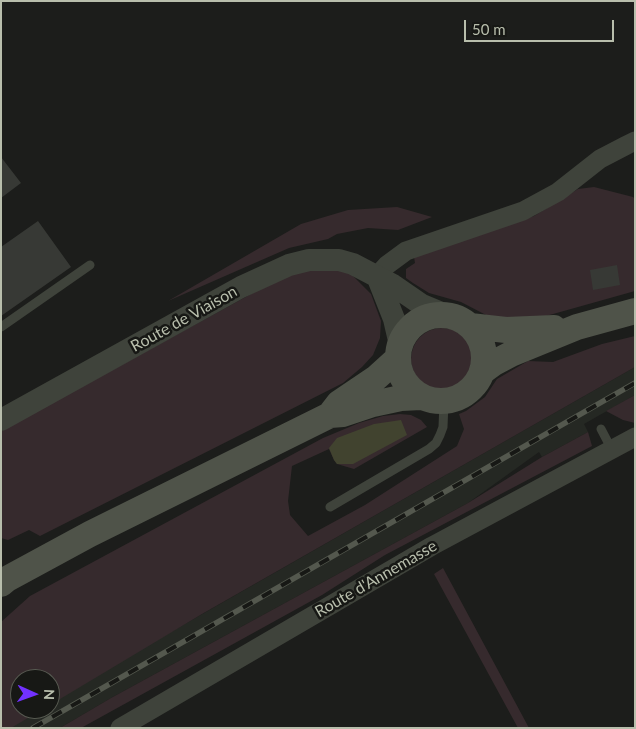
<!DOCTYPE html>
<html>
<head>
<meta charset="utf-8">
<style>
  body { margin:0 }
  #map { position:relative; width:636px; height:729px; overflow:hidden; background:#1c1d1b; font-family:Lato,sans-serif }
  canvas { display:block }
  .frame { position:absolute; inset:0; border:2px solid #b8beac; pointer-events:none }
  .north { position:absolute; left:10px; top:669px; width:50px; height:50px; box-sizing:border-box; background:#171815; border:1px solid #575a51; border-radius:50%; rotate:92deg; font-size:14px; font-weight:700; line-height:20px; text-align:center; color:#b8beac }
  .north::after { content:''; display:block; margin:auto; width:18px; height:22px; background:#7231ff; clip-path:polygon(50% 0,100% 100%,50% 72%,0 100%) }
  .scale { position:absolute; left:464px; top:20px; width:150px; height:22px; box-sizing:border-box; border:2px solid #b8beac; border-top:0; padding-left:6px; font-size:15px; line-height:18px; white-space:nowrap; color:#b8beac; -webkit-text-stroke:4px #171815; paint-order:stroke }
</style>
</head>
<body>
<div id="map">
<canvas width="636" height="729"></canvas>
<div class="frame"></div>
<div class="north">N</div>
<div class="scale">50 m</div>
</div>
<script>
const context = document.querySelector('canvas').getContext('2d');
context.lineJoin = 'round';
function fill(path, color) {
  context.fillStyle = color;
  context.fill(path, 'evenodd');
}
function poly(rows) {
  const path = new Path2D();
  for (const r of rows) {
    if (r.length === 3) {
      path.moveTo(r[0] + r[2], r[1]);
      path.arc(r[0], r[1], r[2], 0, 2 * Math.PI);
      continue;
    }
    path.moveTo(r[0], r[1]);
    for (let i = 2; i < r.length; i += 2) path.lineTo(r[i], r[i + 1]);
  }
  return path;
}
function trace(path, color, width, dash) {
  context.strokeStyle = color;
  context.lineWidth = width;
  context.lineCap = dash ? 'butt' : 'round';
  context.setLineDash(dash || []);
  context.stroke(path);
}
function label(font, color, halo, rows, align = 'center') {
  context.font = font + ' Lato,sans-serif';
  context.lineWidth = 5;
  context.setLineDash([]);
  context.textBaseline = 'middle';
  context.strokeStyle = halo;
  context.fillStyle = color;
  for (const [text, x, y, turn = 0] of rows) {
    context.save();
    context.translate(x, y);
    context.rotate((+turn || 0) * Math.PI / 180);
    context.textAlign = isNaN(turn) ? turn : align;
    if (halo) context.strokeText(text, 0, 0);
    context.fillText(text, 0, 0);
    context.restore();
  }
}
const built = poly([
  [635,367,635,395,584,424,588,432,542,457,539,452,468,503,111,698,60,728,3,728,36,709,50,709,50,701]
]);
const green = poly([
  [594,187,633,197,635,199,635,291,546,316,501,318,488,316,461,302,429,293,413,283,406,278,406,269,415,263,414,257,534,216,578,189],
  [397,207,432,217,398,230,368,228,337,234,328,239,289,248,168,301,301,224,348,210],
  [318,268,348,271,371,294,381,321,380,338,373,355,362,367,343,383,40,536,29,530,8,540,1,538,1,431,293,271],
  [442,359,31],
  [635,336,635,367,202,614,50,705,50,679,20,679,20,709,43,709,11,728,1,728,1,622,30,596,323,438,359,423,383,416,400,414,411,415,421,420,427,427,354,469,337,464,334,460,329,449,292,466,288,501,290,515,308,536,365,505,457,446,464,429,459,414,466,411,485,397,497,379,528,361,553,362,602,344],
  [635,395,635,423,623,420,606,411],
  [588,432,592,446,385,555,322,595,81,728,60,728,111,698,468,503,542,457],
  [443,568,529,728,518,728,434,574]
]);
const water = poly([
  [401,420,407,435,353,464,337,464,334,460,329,448,337,438,374,424]
]);
const building = poly([
  [1,157,21,183,1,198],
  [38,221,71,267,1,316,1,247],
  [617,265,620,285,593,290,590,270]
]);
const service = poly([
  [1,327,90,265],
  [601,429,611,448],
  [330,507,429,449,436,443,440,435,443,427,444,402]
]);
const minor = poly([
  [377,276,387,265,406,251,523,211,558,192,600,159,625,146,635,141],
  [120,728,432,546,635,437]
]);
const tertiary = poly([
  [377,276,394,319,400,345],
  [1,420,241,287,289,265,309,260,339,260,353,264,393,285,422,305,446,315]
]);
const secondary = poly([
  [441,358,43],
  [470,326,506,330,554,328],
  [483,371,494,363,511,354,577,327,635,311],
  [332,412,339,403,376,378,398,358],
  [1,584,7,579,90,534,330,415,343,414,373,404,401,398,421,397]
]);
const rail = poly([
  [33,728,635,383]
]);
const streetNames = [
  ["Route de Viaison",184,319,-29],
  ["Route d'Annemasse",376,579,-30]
];
fill(built, '#252823');
fill(green, '#362a2d');
fill(water, '#41432f');
fill(building, '#373935');
trace(service, '#3f433b', 9);
trace(minor, '#3f433b', 19);
trace(tertiary, '#3f433b', 22);
trace(secondary, '#4f5349', 26);
trace(rail, '#54584e', 5.5);
trace(rail, '#171815', 4, [11]);
label('16px', '#b8beac', '#171815', streetNames);
</script>
</body>
</html>
